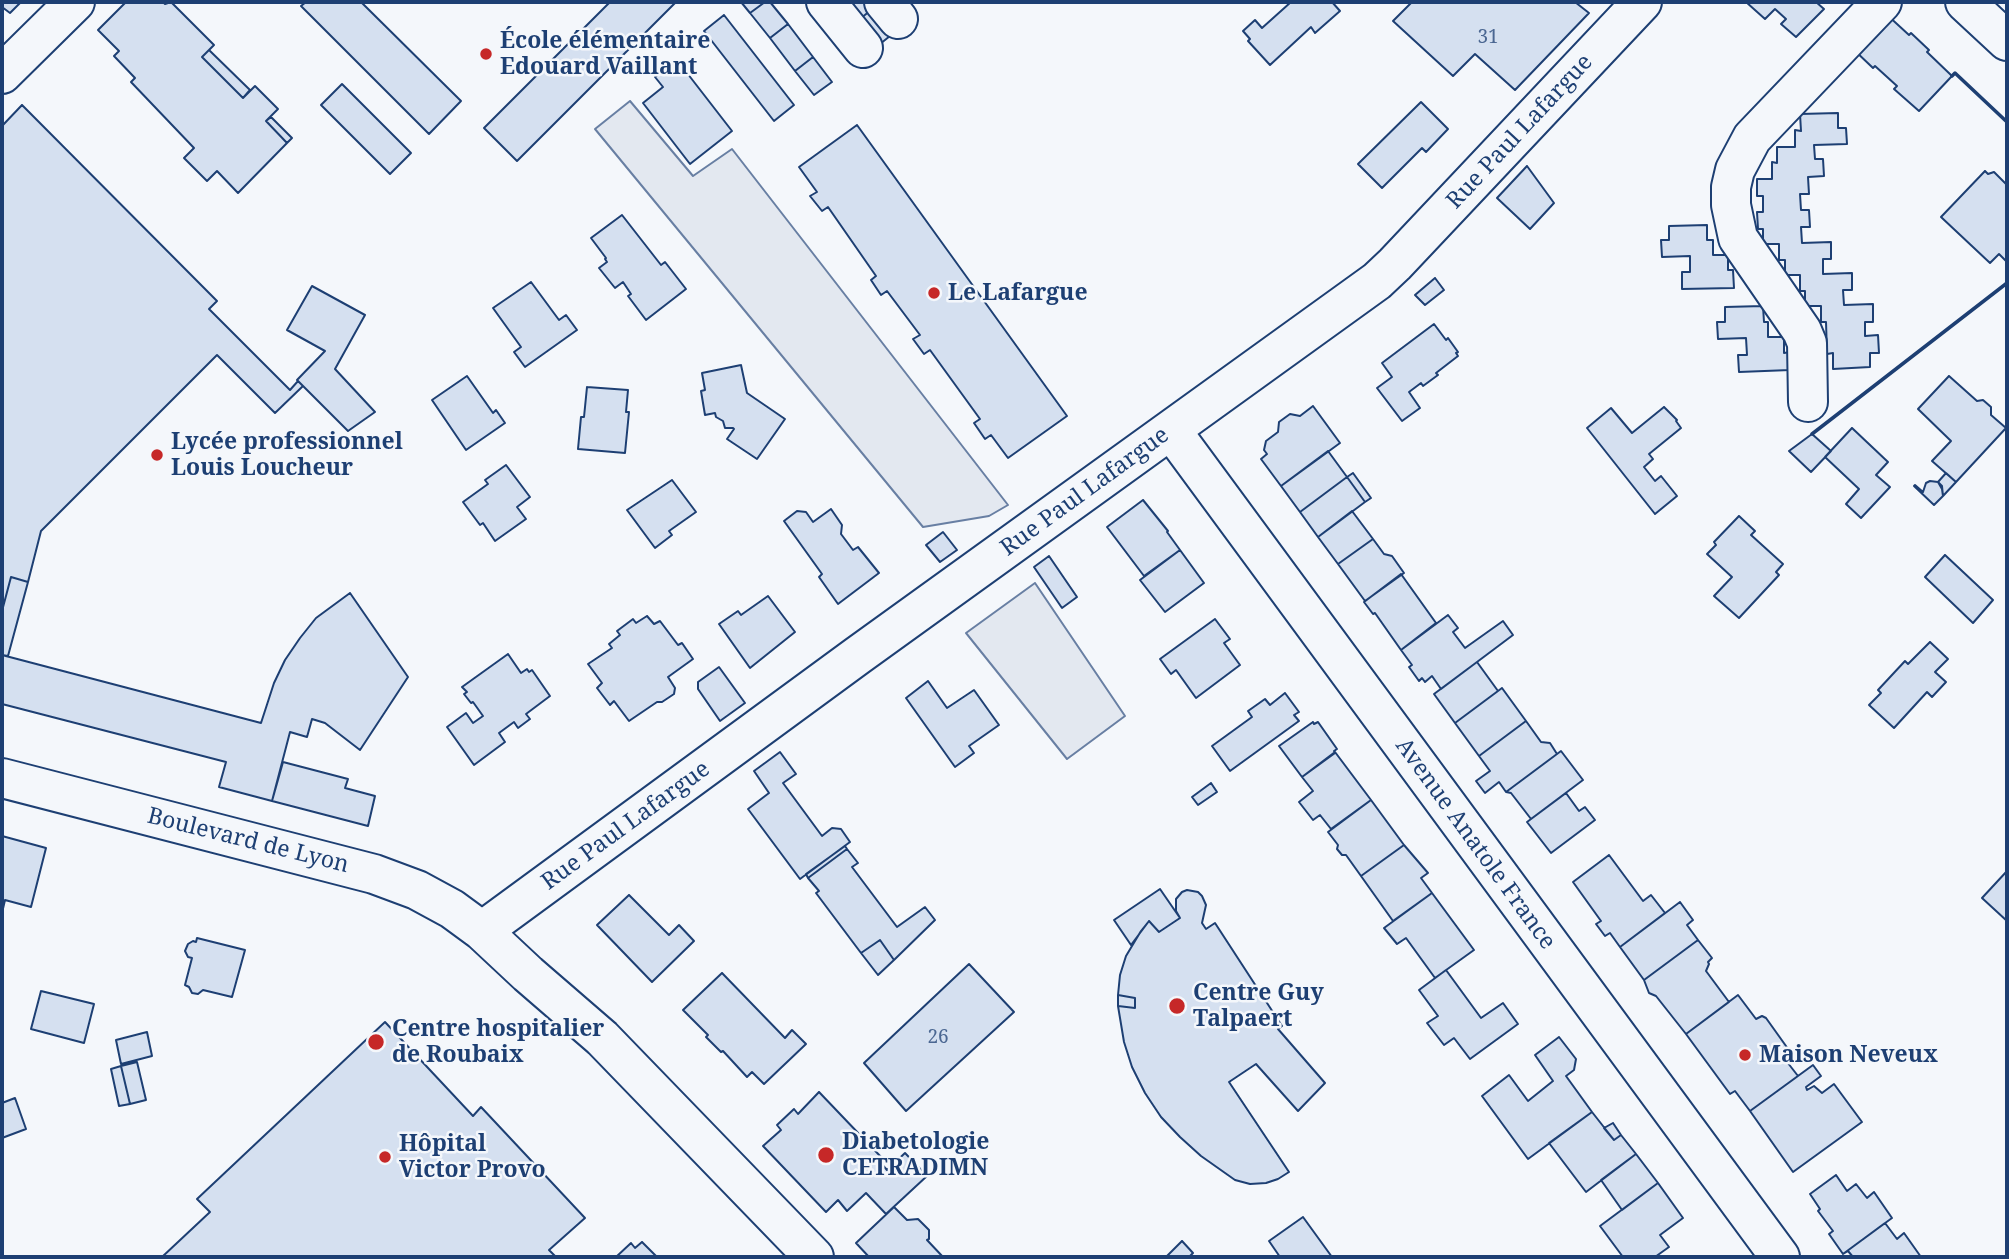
<!DOCTYPE html>
<html>
<head>
<meta charset="utf-8">
<style>
  body { margin:0 }
  #map { position:relative; width:2009px; height:1259px; overflow:hidden; background:#f4f7fb; font-family:"Noto Serif",serif }
  canvas { display:block }
  .frame { position:absolute; inset:0; border:4px solid #1d3f73; pointer-events:none }
</style>
</head>
<body>
<div id="map">
<canvas width="2009" height="1259"></canvas>
<div class="frame"></div>
</div>
<script>
const context = document.querySelector('canvas').getContext('2d');
context.lineJoin = 'round';
function fill(path, color) {
  context.fillStyle = color;
  context.fill(path, 'evenodd');
}
function poly(rows) {
  const path = new Path2D();
  for (const r of rows) {
    path.moveTo(r[0], r[1]);
    for (let i = 2; i < r.length; i += 2) path.lineTo(r[i], r[i + 1]);
  }
  return path;
}
function trace(path, color, width, dash) {
  context.strokeStyle = color;
  context.lineWidth = width;
  context.lineCap = dash ? 'butt' : 'round';
  context.setLineDash(dash || []);
  context.stroke(path);
}
function label(font, color, halo, rows, align = 'center') {
  context.font = font + ' "Noto Serif",serif';
  context.lineWidth = 5;
  context.setLineDash([]);
  context.textBaseline = 'middle';
  context.strokeStyle = halo;
  context.fillStyle = color;
  for (const [text, x, y, turn = 0] of rows) {
    context.save();
    context.translate(x, y);
    context.rotate((+turn || 0) * Math.PI / 180);
    context.textAlign = isNaN(turn) ? turn : align;
    if (halo) context.strokeText(text, 0, 0);
    context.fillText(text, 0, 0);
    context.restore();
  }
}
const parking = poly([
  [630,101,693,176,732,149,1008,505,989,516,923,527,595,129,630,101],
  [1035,583,1125,716,1067,759,966,633,1035,583]
]);
const building = poly([
  [2,2,21,2,10,13,2,7,2,2],
  [126,2,163,2,165,4,171,2,214,45,202,57,243,98,255,86,278,109,266,121,287,143,238,193,217,171,207,181,184,158,194,148,131,82,135,78,114,56,119,51,98,30,126,2],
  [306,2,361,2,461,101,429,134,301,6,306,2],
  [610,2,676,2,517,161,484,128,610,2],
  [741,2,765,2,750,13,741,2],
  [765,2,770,2,788,24,770,38,750,13,765,2],
  [831,2,872,2,876,6,850,27,831,2],
  [1291,2,1332,2,1340,11,1315,33,1311,27,1270,65,1248,41,1250,39,1243,31,1255,20,1262,28,1291,2],
  [1412,2,1575,2,1589,13,1515,90,1475,54,1453,76,1393,21,1412,2],
  [1746,2,1816,2,1824,9,1796,37,1781,24,1786,19,1775,9,1765,19,1746,2],
  [876,6,895,32,870,52,850,27,876,6],
  [1885,13,1909,35,1911,33,1929,50,1927,52,1952,76,1919,111,1894,89,1897,86,1875,66,1873,68,1852,48,1885,13],
  [724,15,794,105,774,121,704,31,724,15],
  [788,24,813,57,795,71,770,38,788,24],
  [209,50,250,90,243,98,202,57,209,50],
  [813,57,832,82,814,95,795,71,813,57],
  [677,60,732,131,690,164,643,103,663,87,655,77,677,60],
  [342,84,411,153,390,174,321,105,342,84],
  [1421,102,1448,129,1426,152,1422,148,1382,188,1358,164,1421,102],
  [22,105,217,301,209,309,290,390,298,381,303,386,275,413,217,355,41,531,28,582,11,577,2,611,2,126,22,105],
  [1838,113,1838,128,1846,128,1847,144,1814,145,1815,159,1823,159,1824,176,1808,177,1809,194,1800,194,1801,210,1809,210,1810,227,1801,227,1802,243,1831,242,1831,259,1823,259,1823,274,1852,273,1852,290,1843,290,1844,305,1873,304,1873,322,1865,322,1865,336,1878,335,1879,353,1870,353,1870,367,1833,369,1833,353,1827,354,1826,322,1821,322,1821,306,1805,306,1805,291,1800,291,1800,275,1785,275,1785,260,1779,260,1779,244,1763,244,1763,229,1758,229,1757,212,1763,212,1763,196,1757,196,1757,179,1772,179,1772,162,1777,163,1777,147,1795,147,1795,130,1801,131,1800,114,1838,113],
  [271,117,292,138,287,143,266,121,271,117],
  [857,125,1067,416,1008,458,991,435,985,439,974,423,980,419,930,350,924,354,913,339,920,335,887,291,881,295,871,280,876,276,828,207,822,211,810,196,817,192,799,167,857,125],
  [1527,166,1554,203,1530,229,1497,198,1527,166],
  [1985,171,1988,174,1994,172,2007,185,2007,262,1999,254,1990,263,1941,217,1985,171],
  [622,215,661,265,665,262,686,289,646,320,628,296,631,294,623,282,615,288,599,268,607,262,605,259,606,258,591,238,622,215],
  [1707,225,1707,240,1713,240,1713,255,1728,255,1728,270,1733,270,1734,288,1682,289,1682,272,1690,272,1690,256,1662,257,1661,240,1669,240,1669,226,1707,225],
  [1435,278,1444,290,1425,305,1415,295,1435,278],
  [531,282,559,320,566,315,577,330,525,367,514,352,521,347,493,308,531,282],
  [312,286,365,315,335,369,375,412,348,431,297,380,325,351,287,330,312,286],
  [1763,306,1764,322,1768,322,1768,337,1784,337,1784,353,1790,352,1790,370,1739,372,1738,355,1747,355,1746,338,1718,339,1717,322,1725,322,1725,307,1763,306],
  [1434,324,1446,340,1448,338,1458,352,1456,353,1458,356,1436,373,1438,375,1423,386,1421,383,1409,392,1420,408,1402,421,1377,388,1392,377,1382,363,1434,324],
  [741,365,747,393,785,419,757,459,727,439,734,429,733,428,725,428,723,421,716,417,715,413,705,415,701,391,705,390,702,373,741,365],
  [467,376,493,413,496,410,505,423,466,450,432,400,467,376],
  [1949,376,1977,401,1983,400,1991,407,1991,415,2006,428,1956,482,1932,461,1951,441,1918,409,1949,376],
  [587,387,628,390,626,412,629,412,625,453,578,449,581,417,584,417,587,387],
  [1313,406,1340,443,1281,486,1261,459,1267,454,1264,450,1266,441,1278,432,1279,422,1290,414,1300,416,1313,406],
  [1664,407,1677,420,1676,421,1681,428,1649,454,1653,459,1644,467,1655,481,1661,476,1677,496,1655,514,1587,428,1611,408,1632,433,1664,407],
  [1852,428,1888,462,1876,475,1890,487,1861,518,1846,504,1859,489,1825,457,1852,428],
  [1812,434,1831,451,1811,472,1789,451,1812,434],
  [1328,451,1347,477,1300,512,1281,486,1328,451],
  [506,465,530,497,517,507,526,519,495,541,483,523,480,525,463,502,488,484,485,480,506,465],
  [1353,473,1371,498,1365,502,1347,477,1353,473],
  [1946,473,1956,482,1943,496,1942,486,1938,482,1946,473],
  [1347,477,1365,502,1318,537,1300,512,1347,477],
  [672,480,696,512,669,531,672,535,655,548,627,510,672,480],
  [1930,481,1938,482,1942,489,1943,496,1934,505,1914,486,1915,485,1923,492,1926,483,1930,481],
  [1143,500,1168,531,1167,532,1180,550,1144,576,1107,527,1143,500],
  [831,509,842,525,841,534,853,550,858,547,879,573,838,604,819,577,822,574,784,521,797,511,806,512,813,522,831,509],
  [1352,511,1373,539,1338,564,1318,537,1352,511],
  [1739,516,1755,531,1751,535,1783,564,1776,572,1779,575,1739,618,1714,596,1732,577,1707,554,1716,545,1714,542,1739,516],
  [943,532,957,550,940,562,926,545,943,532],
  [1373,539,1384,554,1392,556,1404,573,1365,601,1338,564,1373,539],
  [1180,550,1204,583,1165,612,1140,580,1180,550],
  [1945,555,1993,600,1973,623,1925,577,1945,555],
  [1049,556,1077,597,1062,608,1034,567,1049,556],
  [1401,574,1436,623,1401,650,1375,613,1373,614,1364,602,1401,574],
  [11,577,28,582,8,656,2,655,2,611,11,577],
  [350,593,408,677,360,750,325,723,312,719,307,737,290,732,272,801,219,787,226,762,2,704,2,655,261,723,274,683,285,660,300,638,316,618,350,593],
  [768,596,795,632,750,668,719,624,738,611,741,615,768,596],
  [1448,615,1458,628,1453,632,1465,648,1503,621,1513,635,1441,689,1432,676,1425,682,1422,678,1419,681,1409,667,1412,665,1401,650,1448,615],
  [647,616,654,624,660,621,678,645,682,643,693,659,668,677,675,688,674,694,662,702,657,702,629,721,614,701,610,705,597,688,602,683,588,664,612,648,609,644,620,635,617,631,633,619,636,623,647,616],
  [1215,619,1230,639,1224,643,1240,665,1196,698,1176,670,1171,674,1160,659,1215,619],
  [1930,642,1948,659,1935,672,1946,682,1932,697,1927,692,1894,728,1869,705,1881,693,1878,690,1905,661,1908,664,1930,642],
  [508,654,521,673,527,669,529,672,532,670,550,696,526,714,530,719,518,728,514,722,499,733,505,742,474,765,447,727,466,713,473,723,483,716,473,702,471,703,464,694,467,692,462,687,508,654],
  [1477,662,1498,691,1455,723,1434,694,1477,662],
  [719,667,745,703,720,721,698,689,698,682,719,667],
  [928,681,947,708,974,690,999,725,969,746,974,753,955,767,906,698,928,681],
  [1502,688,1526,721,1479,756,1455,723,1502,688],
  [1285,693,1299,712,1294,715,1299,721,1230,771,1212,746,1252,717,1248,711,1265,699,1270,705,1285,693],
  [1526,721,1541,742,1550,743,1557,754,1506,792,1499,782,1485,793,1476,781,1490,771,1479,756,1526,721],
  [1313,722,1314,724,1318,722,1337,749,1334,751,1335,753,1302,777,1279,746,1313,722],
  [1561,751,1583,780,1531,819,1511,793,1506,792,1561,751],
  [780,752,796,774,783,783,822,836,832,828,841,829,850,842,800,879,748,809,769,793,754,771,780,752],
  [1335,752,1371,800,1331,829,1320,815,1313,820,1299,802,1313,791,1302,777,1335,752],
  [283,762,348,779,345,788,375,796,368,826,272,801,283,762],
  [1211,783,1217,792,1198,805,1192,797,1211,783],
  [1566,793,1579,811,1585,807,1595,820,1551,853,1527,822,1566,793],
  [1371,800,1404,845,1361,876,1346,855,1342,855,1337,849,1338,845,1328,832,1371,800],
  [2,836,46,848,31,907,5,900,2,913,2,836],
  [1404,845,1428,873,1421,878,1432,893,1393,921,1361,876,1404,845],
  [845,846,847,849,808,878,806,874,845,846],
  [847,849,858,863,852,867,897,927,925,907,935,920,894,960,880,940,861,953,816,893,819,891,808,878,847,849],
  [1609,855,1643,901,1651,895,1665,913,1620,947,1610,933,1605,936,1596,924,1601,921,1573,882,1609,855],
  [2007,871,2007,921,1982,898,2007,871],
  [1160,889,1180,918,1159,932,1149,921,1131,945,1114,920,1160,889],
  [1187,890,1198,892,1202,896,1206,905,1202,923,1206,929,1215,923,1282,1026,1278,1029,1325,1083,1298,1111,1256,1064,1229,1082,1289,1172,1278,1179,1266,1183,1250,1184,1235,1180,1201,1156,1180,1137,1161,1117,1145,1093,1132,1067,1124,1042,1118,1006,1135,1008,1135,998,1118,995,1120,975,1126,956,1141,931,1149,921,1159,932,1180,918,1176,911,1176,899,1182,892,1187,890],
  [1432,893,1474,950,1435,978,1406,938,1397,944,1384,928,1432,893],
  [629,895,669,935,679,925,694,941,652,982,597,925,629,895],
  [1680,902,1693,920,1687,925,1698,940,1644,980,1620,947,1680,902],
  [197,938,245,950,232,997,203,990,198,994,192,993,189,987,185,985,192,958,188,957,185,951,188,944,193,941,196,942,197,938],
  [880,940,894,960,878,975,861,953,880,940],
  [1698,940,1712,958,1708,962,1709,964,1706,971,1729,1002,1686,1034,1656,996,1649,993,1644,980,1698,940],
  [969,964,1014,1012,906,1111,864,1063,969,964],
  [1446,970,1481,1018,1503,1003,1518,1024,1470,1059,1454,1038,1444,1045,1427,1023,1438,1016,1419,990,1446,970],
  [722,973,785,1038,792,1030,806,1044,764,1084,752,1072,747,1077,723,1051,721,1052,706,1037,708,1035,683,1010,722,973],
  [41,991,94,1004,84,1043,31,1029,41,991],
  [1118,995,1135,998,1135,1008,1118,1006,1118,995],
  [1738,995,1756,1019,1762,1016,1766,1018,1791,1053,1784,1058,1798,1076,1750,1111,1735,1091,1730,1094,1686,1034,1738,995],
  [385,1022,473,1116,481,1107,585,1218,549,1250,556,1257,162,1257,210,1212,197,1199,385,1022],
  [147,1032,152,1056,121,1064,116,1040,147,1032],
  [1559,1037,1576,1059,1574,1070,1566,1076,1592,1112,1528,1159,1482,1096,1509,1075,1528,1101,1553,1081,1535,1055,1559,1037],
  [137,1062,146,1100,130,1104,121,1066,137,1062],
  [1813,1065,1821,1076,1806,1087,1807,1090,1814,1086,1822,1093,1834,1084,1862,1122,1793,1172,1750,1111,1813,1065],
  [121,1066,130,1104,119,1106,111,1069,121,1066],
  [819,1092,882,1158,879,1161,887,1170,905,1153,927,1176,886,1214,866,1193,847,1211,838,1200,826,1212,763,1146,781,1130,777,1125,794,1109,798,1114,819,1092],
  [15,1098,26,1129,2,1138,2,1103,15,1098],
  [1592,1112,1614,1140,1621,1135,1636,1154,1586,1192,1549,1143,1592,1112],
  [1613,1123,1621,1135,1614,1140,1604,1128,1613,1123],
  [1636,1154,1658,1183,1622,1210,1601,1180,1636,1154],
  [1836,1175,1847,1191,1856,1184,1867,1198,1874,1192,1892,1218,1843,1254,1829,1234,1833,1231,1818,1211,1820,1209,1810,1194,1836,1175],
  [1658,1183,1683,1218,1660,1235,1669,1247,1655,1257,1623,1257,1600,1226,1658,1183],
  [894,1207,907,1220,918,1219,929,1230,929,1239,927,1240,943,1257,869,1257,856,1243,894,1207],
  [1303,1217,1332,1257,1280,1257,1269,1241,1303,1217],
  [1885,1223,1897,1239,1904,1233,1921,1257,1853,1257,1848,1251,1843,1254,1885,1223],
  [1182,1241,1193,1253,1189,1257,1166,1257,1182,1241],
  [642,1242,657,1257,616,1257,631,1243,635,1248,642,1242]
]);
const minor = poly([
  [826,2,863,48],
  [884,2,898,19],
  [2,74,75,2],
  [1808,402,1807,343,1802,331,1738,238,1731,205,1731,187,1735,170,1752,138,1882,2],
  [1171,430,1780,1257],
  [2,778,374,874,417,890,452,909,482,931,528,974,602,1038,814,1257],
  [482,931,857,656,1377,281,1395,264,1642,2]
]);
const major = poly([
  [1965,2,2007,41]
]);
const wall = poly([
  [1952,76,1955,73,2007,122],
  [1812,434,2007,283]
]);
const markers = [
  [486,54,7,"#c62828"],
  [934,293,7,"#c62828"],
  [157,455,7,"#c62828"],
  [1177,1006,9,"#c62828"],
  [376,1042,9,"#c62828"],
  [1745,1055,7,"#c62828"],
  [826,1155,9,"#c62828"],
  [385,1157,7,"#c62828"]
];
const numberNames = [
  ["31",1488,38],
  ["26",938,1038]
];
const poiNames = [
  ["École élémentaire",500,41],
  ["Edouard Vaillant",500,67],
  ["Le Lafargue",948,293],
  ["Lycée professionnel",171,442],
  ["Louis Loucheur",171,468],
  ["Centre Guy",1193,993],
  ["Talpaert",1193,1019],
  ["Centre hospitalier",392,1029],
  ["de Roubaix",392,1055],
  ["Maison Neveux",1759,1055],
  ["Diabetologie",842,1142],
  ["CETRADIMN",842,1168],
  ["Hôpital",399,1144],
  ["Victor Provo",399,1170]
];
const streetNames = [
  ["Rue Paul Lafargue",1520,132,-47],
  ["Rue Paul Lafargue",1085,492,-36],
  ["Rue Paul Lafargue",626,826,-36],
  ["Boulevard de Lyon",248,841,14],
  ["Avenue Anatole France",1475,844,54]
];
fill(parking, '#e3e8f0');
trace(parking, '#687fa3', 2);
fill(building, '#d5e0f0');
trace(building, '#1d3f73', 2);
trace(minor, '#1d3f73', 42);
trace(major, '#1d3f73', 42);
trace(minor, '#f4f7fb', 38);
trace(major, '#f4f7fb', 38);
trace(wall, '#1d3f73', 3.5);
for (const [x, y, r, color] of markers) {
  const dot = new Path2D();
  dot.arc(x, y, r, 0, 2 * Math.PI);
  context.fillStyle = color;
  context.fill(dot);
  trace(dot, '#f4f7fb', 2.5);
}
label('19px', '#4b6792', null, numberNames);
label('bold 23px', '#1d3f73', '#f4f7fb', poiNames, 'left');
label('23px', '#1d3f73', '#f4f7fb', streetNames);
</script>
</body>
</html>
